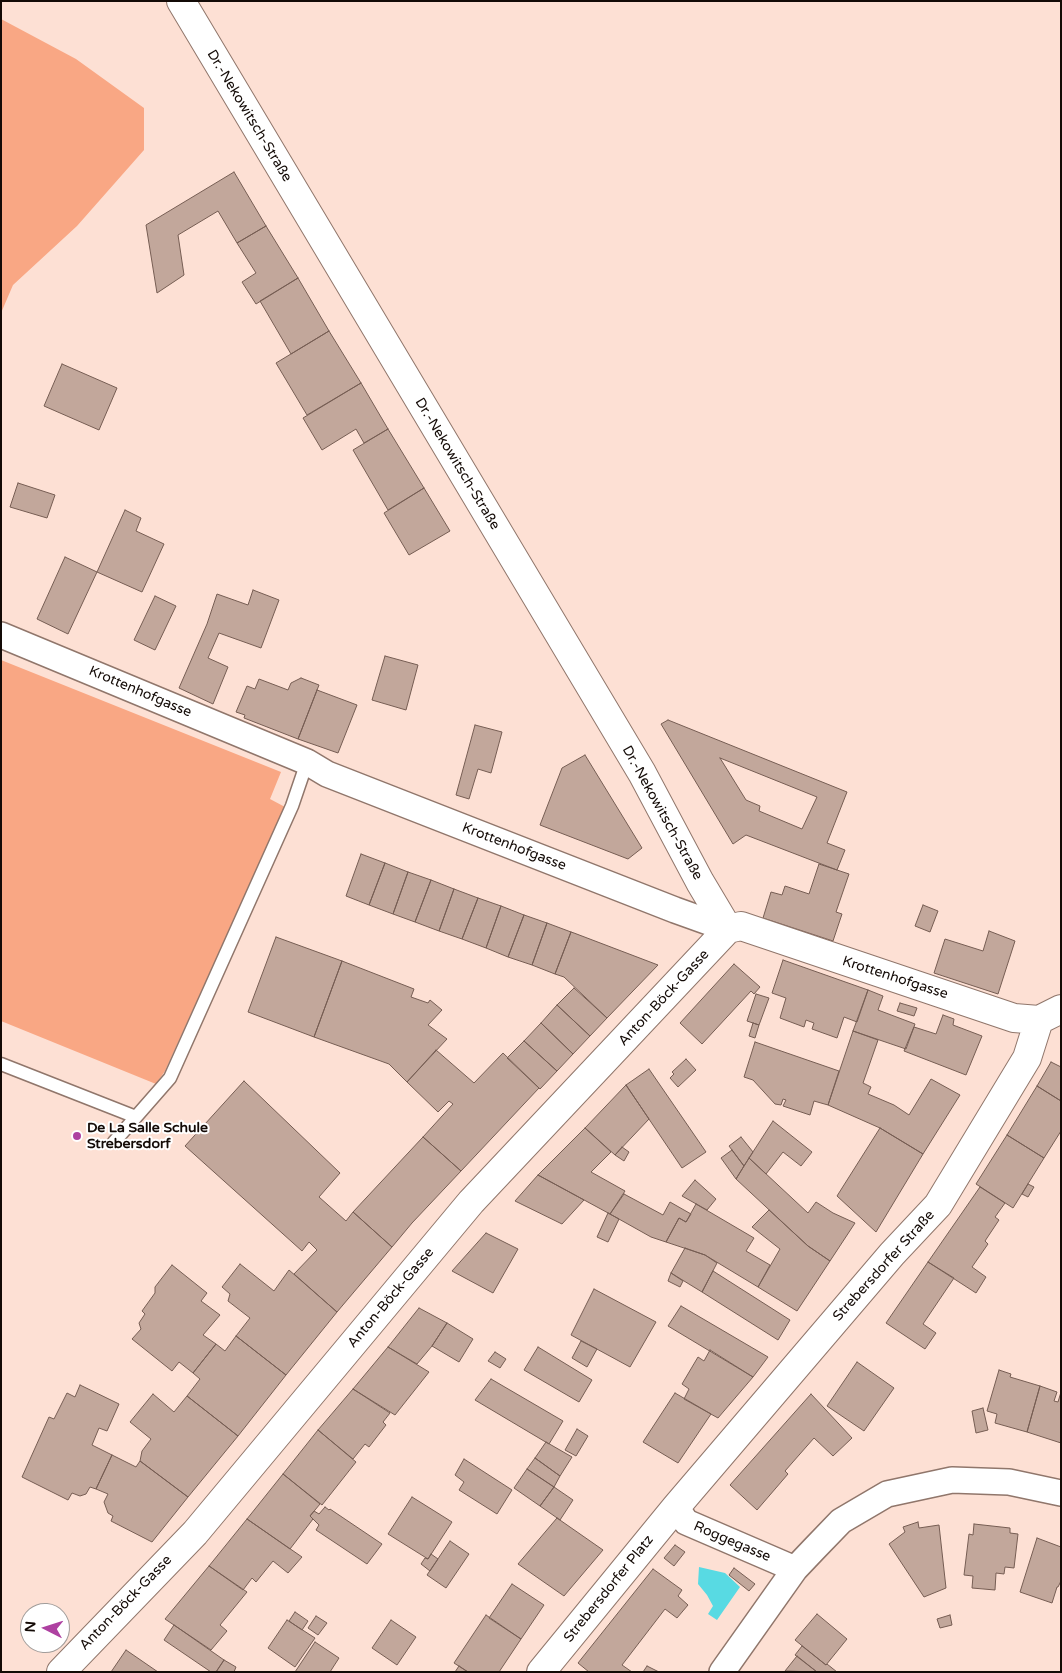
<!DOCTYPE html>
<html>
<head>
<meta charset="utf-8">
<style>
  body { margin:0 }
  #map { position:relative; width:1062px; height:1673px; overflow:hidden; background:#fde0d4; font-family:"Varela Round",sans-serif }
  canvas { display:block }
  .frame { position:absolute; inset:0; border:2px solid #130a06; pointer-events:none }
  .north { position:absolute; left:20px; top:1603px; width:50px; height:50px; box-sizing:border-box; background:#fff; border:1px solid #a19d9b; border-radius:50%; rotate:275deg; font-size:14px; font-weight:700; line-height:20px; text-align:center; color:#130a06 }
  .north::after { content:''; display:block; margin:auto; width:18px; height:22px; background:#ae41a1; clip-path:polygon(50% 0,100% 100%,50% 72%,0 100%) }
</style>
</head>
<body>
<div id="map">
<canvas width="1062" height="1673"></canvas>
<div class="frame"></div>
<div class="north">N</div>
</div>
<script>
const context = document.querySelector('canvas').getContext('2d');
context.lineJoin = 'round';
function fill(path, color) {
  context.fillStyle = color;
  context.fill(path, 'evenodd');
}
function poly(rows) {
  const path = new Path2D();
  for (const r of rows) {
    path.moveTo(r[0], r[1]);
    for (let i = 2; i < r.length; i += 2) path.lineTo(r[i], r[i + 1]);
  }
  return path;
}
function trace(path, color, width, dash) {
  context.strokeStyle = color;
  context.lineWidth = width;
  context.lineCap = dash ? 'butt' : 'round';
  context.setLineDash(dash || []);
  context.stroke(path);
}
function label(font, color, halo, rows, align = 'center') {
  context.font = font + ' "Varela Round",sans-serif';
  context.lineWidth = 4;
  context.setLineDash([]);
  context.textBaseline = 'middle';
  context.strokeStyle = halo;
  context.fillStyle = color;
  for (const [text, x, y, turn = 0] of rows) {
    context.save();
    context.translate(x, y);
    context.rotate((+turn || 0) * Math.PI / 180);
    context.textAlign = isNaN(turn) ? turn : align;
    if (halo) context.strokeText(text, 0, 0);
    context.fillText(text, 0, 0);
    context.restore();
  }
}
const green = poly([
  [1,19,76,59,144,108,144,150,77,226,13,285,1,313],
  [1,660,281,772,270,799,285,807,165,1071,156,1084,1,1021]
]);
const water = poly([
  [699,1567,725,1573,740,1587,717,1620,708,1614,713,1606,707,1595,698,1584]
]);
const building = poly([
  [234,172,266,226,237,243,218,211,178,235,184,275,157,293,146,225,234,172],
  [266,226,298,278,256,304,242,282,256,273,237,243,266,226],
  [298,278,329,331,291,354,260,301,298,278],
  [329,331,361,383,307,415,276,363,329,331],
  [62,364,117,388,99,430,44,406,62,364],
  [361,383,388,429,364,443,356,429,322,450,303,418,361,383],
  [388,429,424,488,388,510,353,450,388,429],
  [18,483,55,495,47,518,10,507,18,483],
  [424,488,450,531,409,555,384,513,424,488],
  [125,510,141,518,136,531,164,544,142,592,97,572,125,510],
  [65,557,97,572,68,634,37,619,65,557],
  [253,590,279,600,261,648,219,633,208,658,228,667,213,704,179,688,207,624,217,594,248,605,253,590],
  [155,596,176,606,155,650,134,640,155,596],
  [385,656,418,665,406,710,372,700,385,656],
  [301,678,319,685,298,739,244,718,245,715,236,712,247,686,255,689,259,679,288,690,291,683,301,678],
  [317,690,357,705,338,753,298,739,317,690],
  [668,720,847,792,827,843,845,850,837,870,746,835,733,844,661,724,668,720],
  [720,758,817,797,802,829,759,811,760,806,746,800,720,758],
  [475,725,502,732,491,773,478,769,469,799,456,795,475,725],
  [585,755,642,848,628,859,540,825,562,768,585,755],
  [361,854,385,863,369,905,346,896,361,854],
  [385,863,408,872,393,914,369,905,385,863],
  [819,864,849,874,836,912,842,914,833,941,763,918,771,892,782,895,785,886,809,894,819,864],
  [408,872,431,880,415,922,393,914,408,872],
  [431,880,454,889,439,931,415,922,431,880],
  [454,889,478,898,462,939,439,931,454,889],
  [478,898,501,906,486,948,462,939,478,898],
  [923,905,938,911,930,932,915,926,923,905],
  [501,906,524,915,508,957,486,948,501,906],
  [524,915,547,923,532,965,508,957,524,915],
  [547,923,571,932,555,974,532,965,547,923],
  [989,931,1015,941,998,994,934,973,945,939,983,951,989,931],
  [571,932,574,933,658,965,607,1018,564,977,555,974,571,932],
  [276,937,342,961,314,1037,248,1012,276,937],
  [783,960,868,990,857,1022,844,1017,837,1038,812,1029,814,1023,806,1020,804,1027,780,1018,786,998,772,993,783,960],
  [342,961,414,989,411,997,428,1003,430,1000,442,1010,428,1025,447,1039,407,1082,389,1064,314,1037,342,961],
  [734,964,760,987,754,994,751,991,702,1044,680,1023,734,964],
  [574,988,607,1018,590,1036,557,1005,574,988],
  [868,990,883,996,878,1010,915,1024,906,1049,853,1031,868,990],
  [756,994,769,998,759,1025,747,1021,756,994],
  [900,1003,917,1008,914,1016,897,1011,900,1003],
  [557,1005,590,1036,573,1054,541,1023,557,1005],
  [943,1015,954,1019,953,1025,982,1036,966,1075,904,1051,914,1027,936,1034,943,1015],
  [541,1023,573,1054,557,1071,524,1041,541,1023],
  [753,1023,759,1025,755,1038,749,1036,753,1023],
  [853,1031,878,1040,863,1083,871,1087,868,1094,894,1105,909,1115,931,1079,960,1095,923,1154,880,1128,828,1105,853,1031],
  [524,1041,557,1071,540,1089,507,1058,524,1041],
  [755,1042,839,1071,828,1105,814,1101,810,1115,783,1106,786,1100,783,1099,781,1105,775,1104,753,1080,744,1077,755,1042],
  [436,1050,474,1083,503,1053,539,1088,461,1171,423,1137,453,1104,449,1101,438,1112,407,1082,436,1050],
  [686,1059,696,1070,678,1087,670,1078,674,1074,672,1072,686,1059],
  [1051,1062,1061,1067,1061,1101,1037,1086,1051,1062],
  [649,1069,706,1152,682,1168,626,1085,649,1069],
  [244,1081,340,1173,319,1197,346,1221,353,1212,392,1247,337,1312,294,1274,317,1250,309,1242,302,1251,185,1146,244,1081],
  [626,1085,649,1119,615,1155,585,1128,626,1085],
  [1037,1086,1061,1101,1061,1131,1044,1158,1007,1135,1037,1086],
  [773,1121,812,1152,801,1166,783,1152,766,1174,749,1158,773,1121],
  [585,1128,611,1152,591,1172,625,1191,610,1214,538,1175,585,1128],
  [880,1128,923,1154,876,1232,837,1196,880,1128],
  [1007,1135,1044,1158,1013,1208,976,1184,1007,1135],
  [423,1137,461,1171,412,1223,392,1247,353,1212,423,1137],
  [741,1137,753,1152,744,1166,729,1146,741,1137],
  [622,1147,629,1152,624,1161,615,1155,622,1147],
  [732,1150,744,1166,736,1179,721,1158,732,1150],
  [749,1158,808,1213,816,1202,833,1213,855,1223,830,1261,808,1246,736,1179,749,1158],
  [538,1175,584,1200,562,1224,515,1201,538,1175],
  [695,1180,716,1199,707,1210,682,1196,695,1180],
  [1028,1184,1034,1187,1028,1197,1022,1194,1028,1184],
  [980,1187,1005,1203,995,1217,999,1220,985,1241,988,1244,972,1267,986,1277,976,1293,928,1262,980,1187],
  [624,1194,663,1215,670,1202,691,1214,686,1222,679,1218,666,1242,651,1237,610,1214,624,1194],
  [696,1204,754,1238,746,1251,770,1265,758,1287,705,1255,666,1242,679,1218,686,1222,696,1204],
  [769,1210,808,1246,830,1261,797,1311,758,1287,780,1249,752,1227,769,1210],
  [608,1213,619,1219,608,1242,597,1237,608,1213],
  [486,1233,518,1249,493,1293,452,1271,486,1233],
  [685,1248,705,1255,717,1263,702,1292,671,1273,685,1248],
  [928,1262,954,1278,923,1324,936,1333,925,1349,886,1323,928,1262],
  [240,1264,274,1291,289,1270,337,1312,286,1375,236,1336,250,1318,228,1301,230,1294,222,1287,240,1264],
  [172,1265,207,1293,201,1301,220,1315,203,1335,216,1344,193,1373,179,1362,172,1371,132,1339,141,1329,139,1323,145,1314,142,1311,155,1293,155,1287,172,1265],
  [713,1271,790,1320,778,1340,702,1292,713,1271],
  [671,1273,683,1281,680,1287,668,1281,671,1273],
  [594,1289,656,1322,630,1367,571,1335,594,1289],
  [681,1306,768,1357,753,1377,668,1326,681,1306],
  [419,1308,447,1323,432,1346,417,1364,388,1347,419,1308],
  [447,1323,473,1339,459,1362,432,1346,447,1323],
  [236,1336,286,1375,238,1436,187,1396,200,1379,193,1373,216,1344,225,1351,236,1336],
  [581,1341,597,1349,587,1367,572,1358,581,1341],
  [388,1347,429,1372,395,1415,353,1389,388,1347],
  [538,1347,592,1380,579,1402,524,1370,538,1347],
  [710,1350,753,1377,718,1418,684,1399,689,1389,682,1384,698,1357,704,1361,710,1350],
  [495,1352,506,1359,500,1368,488,1361,495,1352],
  [857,1362,894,1388,864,1431,827,1406,857,1362],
  [999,1370,1011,1374,1010,1377,1040,1386,1027,1432,995,1423,997,1414,987,1411,999,1370],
  [491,1379,563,1421,549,1444,475,1400,491,1379],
  [80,1385,119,1404,107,1431,99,1428,92,1445,112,1455,96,1489,90,1487,86,1494,80,1496,72,1493,68,1500,22,1477,49,1417,54,1419,67,1393,75,1397,80,1385],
  [1040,1386,1057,1392,1054,1401,1058,1402,1061,1392,1061,1443,1027,1432,1040,1386],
  [353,1389,390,1413,383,1422,386,1425,369,1447,365,1444,353,1459,318,1430,353,1389],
  [675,1393,711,1414,678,1463,643,1442,675,1393],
  [153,1394,174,1412,187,1396,238,1436,188,1497,140,1461,142,1451,151,1439,130,1422,153,1394],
  [811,1394,852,1438,833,1456,814,1438,785,1471,788,1474,757,1510,730,1485,811,1394],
  [983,1408,988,1430,976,1433,972,1411,983,1408],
  [577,1429,588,1436,576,1456,565,1450,577,1429],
  [318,1430,356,1462,322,1505,283,1474,318,1430],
  [546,1442,572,1457,560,1476,535,1458,546,1442],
  [112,1455,136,1467,140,1461,188,1497,152,1542,111,1521,113,1516,108,1513,104,1502,108,1494,96,1489,112,1455],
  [535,1458,560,1476,554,1487,527,1469,535,1458],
  [464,1459,512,1490,497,1514,459,1490,464,1482,455,1475,464,1459],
  [527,1469,554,1487,540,1506,514,1488,527,1469],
  [283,1474,320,1504,310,1516,313,1519,290,1549,247,1519,283,1474],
  [554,1487,573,1500,560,1520,540,1506,554,1487],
  [412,1497,452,1522,428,1559,388,1534,412,1497],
  [325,1507,329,1510,330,1509,382,1544,367,1564,316,1530,319,1525,310,1516,314,1511,319,1514,325,1507],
  [557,1518,603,1550,564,1596,518,1564,557,1518],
  [247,1519,302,1557,288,1573,273,1561,256,1582,252,1578,243,1590,209,1566,247,1519],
  [918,1522,919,1528,939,1525,946,1588,924,1597,889,1544,905,1532,903,1527,918,1522],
  [974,1524,1010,1528,1010,1533,1018,1534,1014,1568,1005,1567,1004,1574,996,1573,995,1590,972,1588,973,1576,964,1575,969,1534,973,1535,974,1524],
  [1037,1538,1061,1547,1061,1581,1058,1587,1057,1587,1052,1603,1020,1592,1037,1538],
  [450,1541,469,1554,446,1588,427,1575,450,1541],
  [675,1545,685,1552,674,1566,664,1558,675,1545],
  [431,1554,438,1559,430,1571,421,1564,425,1558,428,1559,431,1554],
  [209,1566,247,1592,220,1625,227,1631,211,1650,165,1619,209,1566],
  [734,1568,755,1584,749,1591,729,1575,734,1568],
  [653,1569,682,1590,678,1596,688,1605,677,1618,665,1609,622,1665,632,1672,589,1672,578,1663,653,1569],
  [512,1584,544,1605,521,1639,489,1618,512,1584],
  [295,1612,308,1621,302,1630,289,1621,295,1612],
  [817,1614,847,1639,826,1665,795,1640,817,1614],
  [486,1615,521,1639,499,1672,468,1672,454,1663,486,1615],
  [950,1615,952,1625,940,1628,937,1619,950,1615],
  [316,1616,327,1623,318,1635,308,1628,316,1616],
  [287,1620,315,1638,295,1667,268,1648,287,1620],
  [391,1620,416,1637,397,1665,372,1648,391,1620],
  [174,1625,224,1660,216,1672,211,1672,164,1640,174,1625],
  [315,1642,339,1658,330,1672,295,1672,315,1642],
  [802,1646,826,1665,827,1664,837,1672,817,1672,795,1655,802,1646],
  [126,1650,158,1672,111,1672,126,1650],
  [797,1656,817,1672,785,1671,797,1656],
  [224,1660,236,1667,234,1672,216,1672,224,1660],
  [459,1666,468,1672,455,1672,459,1666],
  [647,1666,659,1672,643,1672,647,1666]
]);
const lane = poly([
  [1,1064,136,1117],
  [114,1142,170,1078,292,806,307,762]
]);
const street = poly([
  [1,635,307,762,327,774,675,910,728,929],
  [676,1507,686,1522,795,1569],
  [722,1672,795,1569,814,1549,841,1521,887,1494,952,1480,1009,1482,1061,1493]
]);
const secondary = poly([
  [181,1,642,773,700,882,728,929],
  [728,929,741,926,1014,1018,1039,1020],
  [61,1672,195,1533,471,1202,728,929],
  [541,1672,676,1507,892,1254,938,1205,1027,1058,1039,1020,1061,1009]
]);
const markers = [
  [77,1136,5,"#ae41a1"]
];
const streetNames = [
  ["Dr.-Nekowitsch-Straße",249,116,59],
  ["Dr.-Nekowitsch-Straße",457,464,59],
  ["Krottenhofgasse",140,692,23],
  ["Dr.-Nekowitsch-Straße",662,813,61],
  ["Krottenhofgasse",514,847,21],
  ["Krottenhofgasse",895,978,18],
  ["Anton-Böck-Gasse",664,998,-47],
  ["Strebersdorfer Straße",884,1266,-48],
  ["Anton-Böck-Gasse",391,1298,-50],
  ["Roggegasse",732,1542,23],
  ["Strebersdorfer Platz",609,1589,-51],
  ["Anton-Böck-Gasse",126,1603,-46]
];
const poiNames = [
  ["De La Salle Schule",87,1128],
  ["Strebersdorf",87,1144]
];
fill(green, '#f9a784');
fill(water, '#58dae3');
fill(building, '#c2a79b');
trace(building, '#765d53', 1);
trace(lane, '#90766b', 15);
trace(street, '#90766b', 28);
trace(secondary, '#90766b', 30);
trace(lane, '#fff', 12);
trace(street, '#fff', 25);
trace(secondary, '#fff', 28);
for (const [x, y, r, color] of markers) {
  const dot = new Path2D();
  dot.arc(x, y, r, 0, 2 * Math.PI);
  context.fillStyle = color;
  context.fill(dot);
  trace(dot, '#fff', 2);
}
label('14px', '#130a06', '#fff', streetNames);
label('bold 14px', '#130a06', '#fff', poiNames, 'left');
</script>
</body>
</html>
